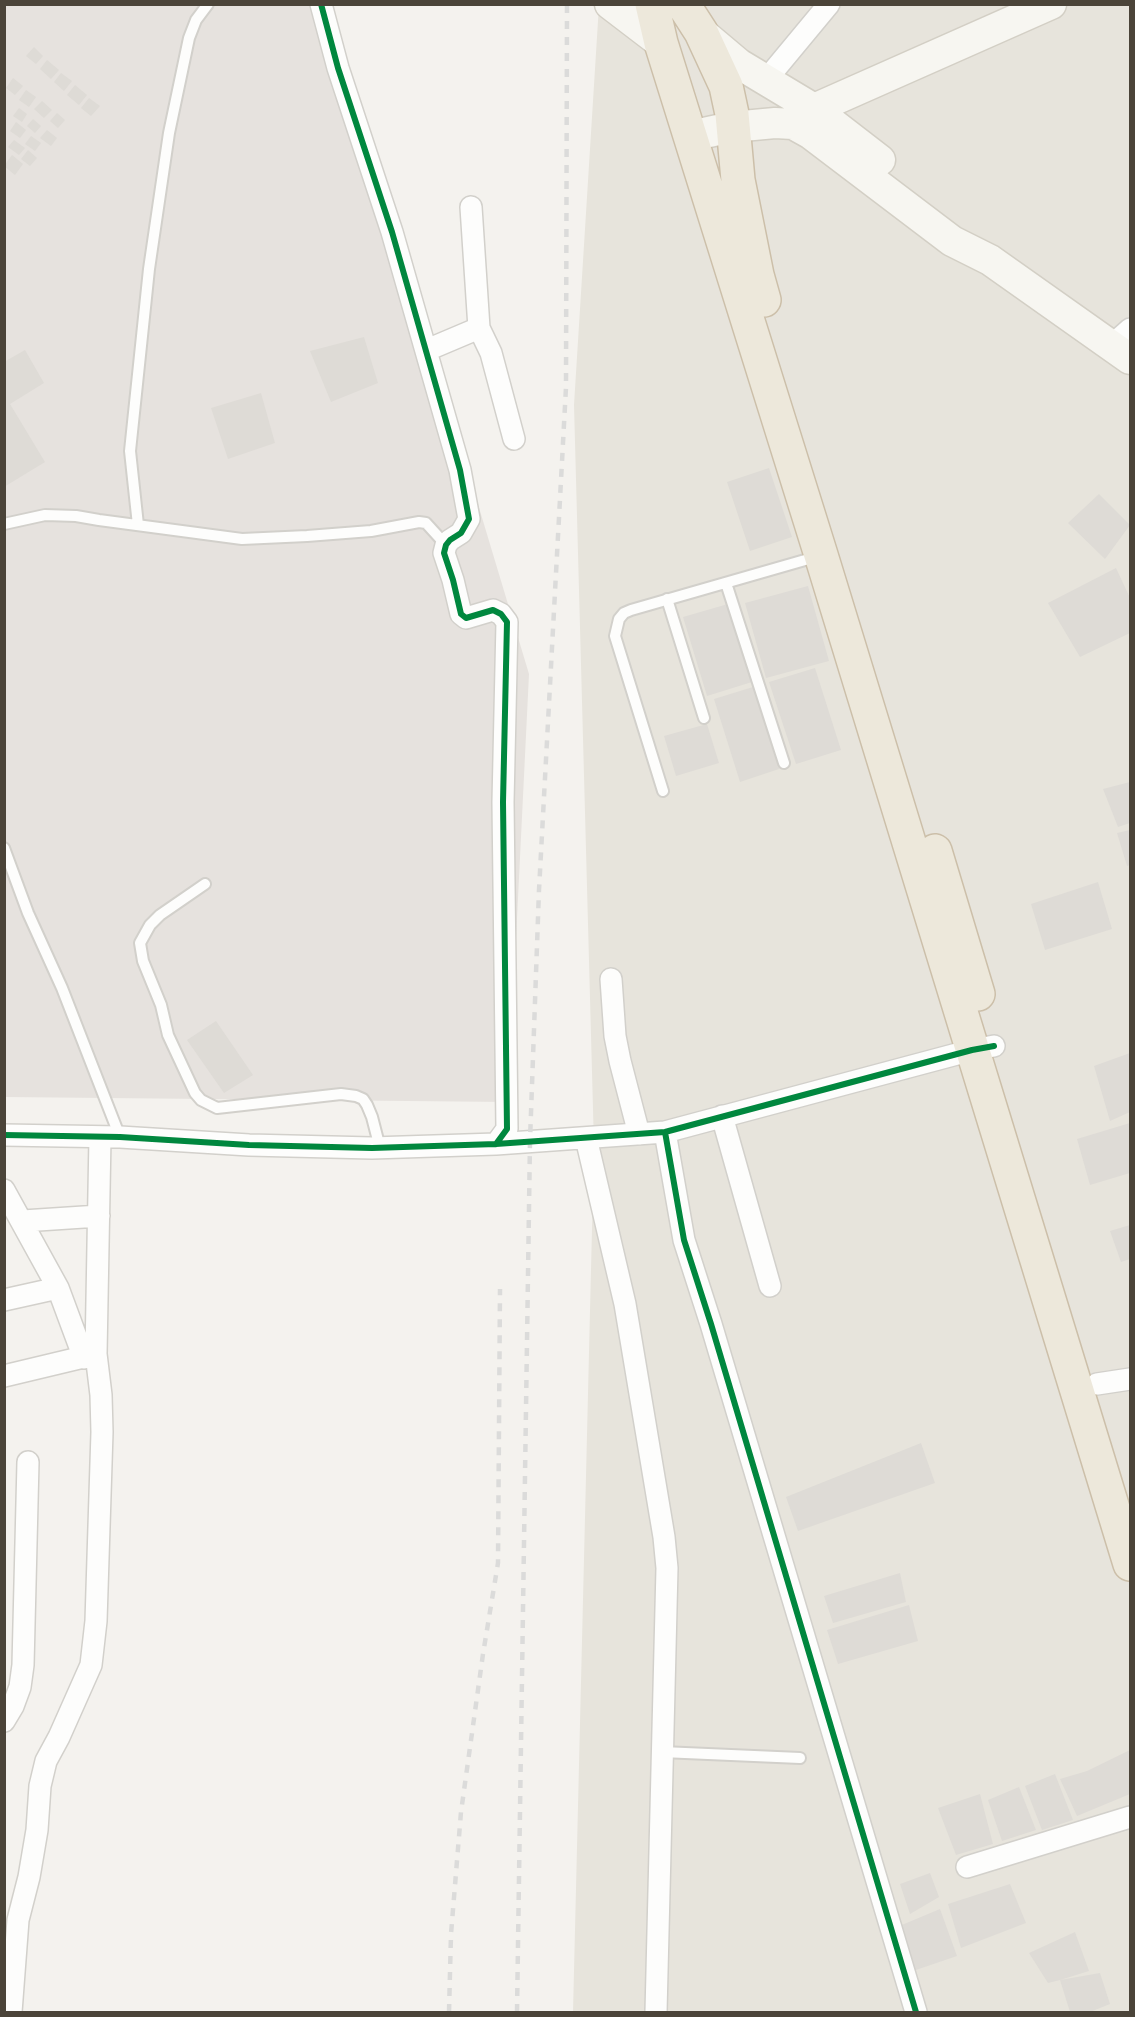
<!DOCTYPE html>
<html>
<head>
<meta charset="utf-8">
<style>
  body { margin:0 }
  #map { position:relative; width:1135px; height:2017px; overflow:hidden; background:#f4f2ee; font-family:"Work Sans",sans-serif }
  canvas { display:block }
  .frame { position:absolute; inset:0; border:6px solid #4b4439; pointer-events:none }
</style>
</head>
<body>
<div id="map">
<canvas width="1135" height="2017"></canvas>
<div class="frame"></div>
</div>
<script>
const context = document.querySelector('canvas').getContext('2d');
context.lineJoin = 'round';
function fill(path, color) {
  context.fillStyle = color;
  context.fill(path, 'evenodd');
}
function poly(rows) {
  const path = new Path2D();
  for (const r of rows) {
    path.moveTo(r[0], r[1]);
    for (let i = 2; i < r.length; i += 2) path.lineTo(r[i], r[i + 1]);
  }
  return path;
}
function trace(path, color, width, dash) {
  context.strokeStyle = color;
  context.lineWidth = width;
  context.lineCap = dash ? 'butt' : 'round';
  context.setLineDash(dash || []);
  context.stroke(path);
}
const residential = poly([
  [599,5,1130,5,1130,2012,573,2012,594,1146,574,405]
]);
const industrial = poly([
  [5,5,328,5,529,674,508,1102,5,1097]
]);
const building = poly([
  [34,47,43,56,36,64,26,56],
  [47,60,59,70,51,79,40,69],
  [61,73,72,81,64,91,54,82],
  [13,78,23,86,15,95,6,88],
  [75,85,87,95,79,105,67,95],
  [26,90,36,97,29,107,19,100],
  [89,98,100,106,91,116,81,108],
  [42,101,52,110,44,118,34,109],
  [19,108,27,114,22,122,13,116],
  [57,113,65,120,58,128,50,121],
  [33,119,41,126,35,133,27,126],
  [16,122,26,130,20,138,10,131],
  [47,130,57,138,51,146,40,138],
  [31,136,41,143,35,151,25,144],
  [14,140,25,148,19,155,8,147],
  [28,150,37,158,30,166,21,159],
  [12,155,23,164,15,175,4,166],
  [364,337,378,383,331,402,310,351],
  [25,350,44,383,10,404,45,462,4,487,4,362],
  [261,393,275,443,228,459,211,408],
  [769,468,792,537,750,551,727,482],
  [1099,494,1130,525,1105,559,1068,523],
  [1116,568,1130,598,1130,633,1080,657,1048,603],
  [808,586,829,661,766,678,745,603],
  [728,604,752,682,707,696,683,617],
  [815,668,841,750,796,764,769,682],
  [753,687,779,769,740,782,714,699],
  [707,724,719,763,676,776,664,736],
  [1130,782,1130,823,1118,827,1103,789],
  [1130,830,1130,865,1127,866,1117,833],
  [1098,882,1112,929,1045,950,1031,904],
  [216,1021,253,1075,224,1093,187,1040],
  [1130,1053,1130,1112,1110,1121,1094,1066],
  [1130,1123,1130,1173,1090,1185,1077,1139],
  [1130,1225,1130,1259,1121,1262,1110,1231],
  [921,1443,935,1483,798,1531,786,1497],
  [900,1573,906,1602,833,1623,824,1596],
  [909,1605,918,1641,838,1664,827,1630],
  [1130,1750,1130,1794,1077,1816,1060,1779,1087,1771],
  [1055,1774,1073,1820,1042,1830,1025,1786],
  [1019,1787,1036,1830,1002,1841,988,1800],
  [980,1794,993,1844,956,1855,938,1808],
  [930,1873,939,1897,910,1914,900,1884],
  [1010,1884,1026,1923,961,1948,948,1904],
  [940,1909,957,1956,910,1972,897,1927],
  [1075,1932,1089,1971,1060,1980,1100,1973,1110,2004,1090,2012,1070,2012,1060,1980,1048,1983,1029,1953]
]);
const lane = poly([
  [4,524,45,515,76,516,99,520,242,539,307,536,371,531,419,522,426,523,446,545],
  [138,525,130,451,149,269,169,133,189,38,196,20,208,4],
  [726,583,784,763],
  [667,599,704,718],
  [663,791,615,636,619,619,624,613,631,610,819,556],
  [4,848,28,913,62,988,120,1137],
  [205,884,160,915,150,925,140,943,143,961,161,1005,168,1035,195,1093,201,1100,217,1108,341,1094,356,1096,363,1099,367,1105,372,1117,380,1148],
  [662,1752,800,1758]
]);
const street = poly([
  [321,4,338,68,392,232,460,470,469,519,461,533,450,540,446,545,444,553,453,580,461,614,466,618,493,610,501,614,507,622,503,802,507,1129,496,1144],
  [766,80,829,4],
  [471,207,479,328],
  [1112,345,1130,329],
  [427,350,479,328,491,353,514,439],
  [611,979,615,1036,620,1061,639,1134],
  [722,1116,770,1286],
  [665,1132,684,1240,711,1324,916,2012],
  [4,1135,120,1137,249,1145,372,1148,496,1144,665,1132,972,1050,994,1046],
  [586,1138,625,1304,664,1537,667,1568,656,2012],
  [4,1190,58,1288,84,1358],
  [23,1221,99,1216],
  [4,1300,58,1288],
  [4,1376,96,1354,100,1137],
  [1097,1384,1130,1379],
  [4,1721,13,1706,20,1687,23,1665,28,1462],
  [967,1867,1130,1817],
  [11,2012,18,1920,29,1877,37,1830,40,1786,46,1761,59,1737,91,1665,96,1621,102,1432,101,1395,96,1354]
]);
const secondary = poly([
  [610,4,661,43],
  [701,32,739,64,814,109,880,160],
  [803,121,814,109,1051,4],
  [690,136,732,127,775,123,793,124,811,134,952,241,990,260,1130,359]
]);
const highway = poly([
  [652,4,661,43,821,555,1130,1564],
  [683,4,701,32,726,86,732,114,738,180,757,275,764,300],
  [935,851,978,994]
]);
const rail = poly([
  [449,2012,451,1934,461,1812,483,1654,498,1563,500,1289],
  [517,2012,530,1141,539,890,566,387,567,4]
]);
const cycleway = poly([
  [321,4,338,68,392,232,460,470,469,519,461,533,450,540,446,545,444,553,453,580,461,614,466,618,493,610,501,614,507,622,503,802,507,1129,496,1144],
  [665,1132,684,1240,711,1324,916,2012],
  [4,1135,120,1137,249,1145,372,1148,496,1144,665,1132,972,1050,994,1046]
]);
fill(residential, '#e7e4dc');
fill(industrial, '#e6e2de');
fill(building, '#dedbd6');
trace(lane, '#d2d0cb', 14);
trace(street, '#d2d0cb', 24);
trace(secondary, '#d3cfc5', 33);
trace(highway, '#ccbfa9', 36);
trace(lane, '#fdfdfc', 10);
trace(street, '#fdfdfc', 21);
trace(secondary, '#f7f6f1', 30);
trace(highway, '#ede8db', 33);
trace(rail, '#dbdbda', 4.5, [8, 8]);
trace(cycleway, '#00873e', 6);
</script>
</body>
</html>
